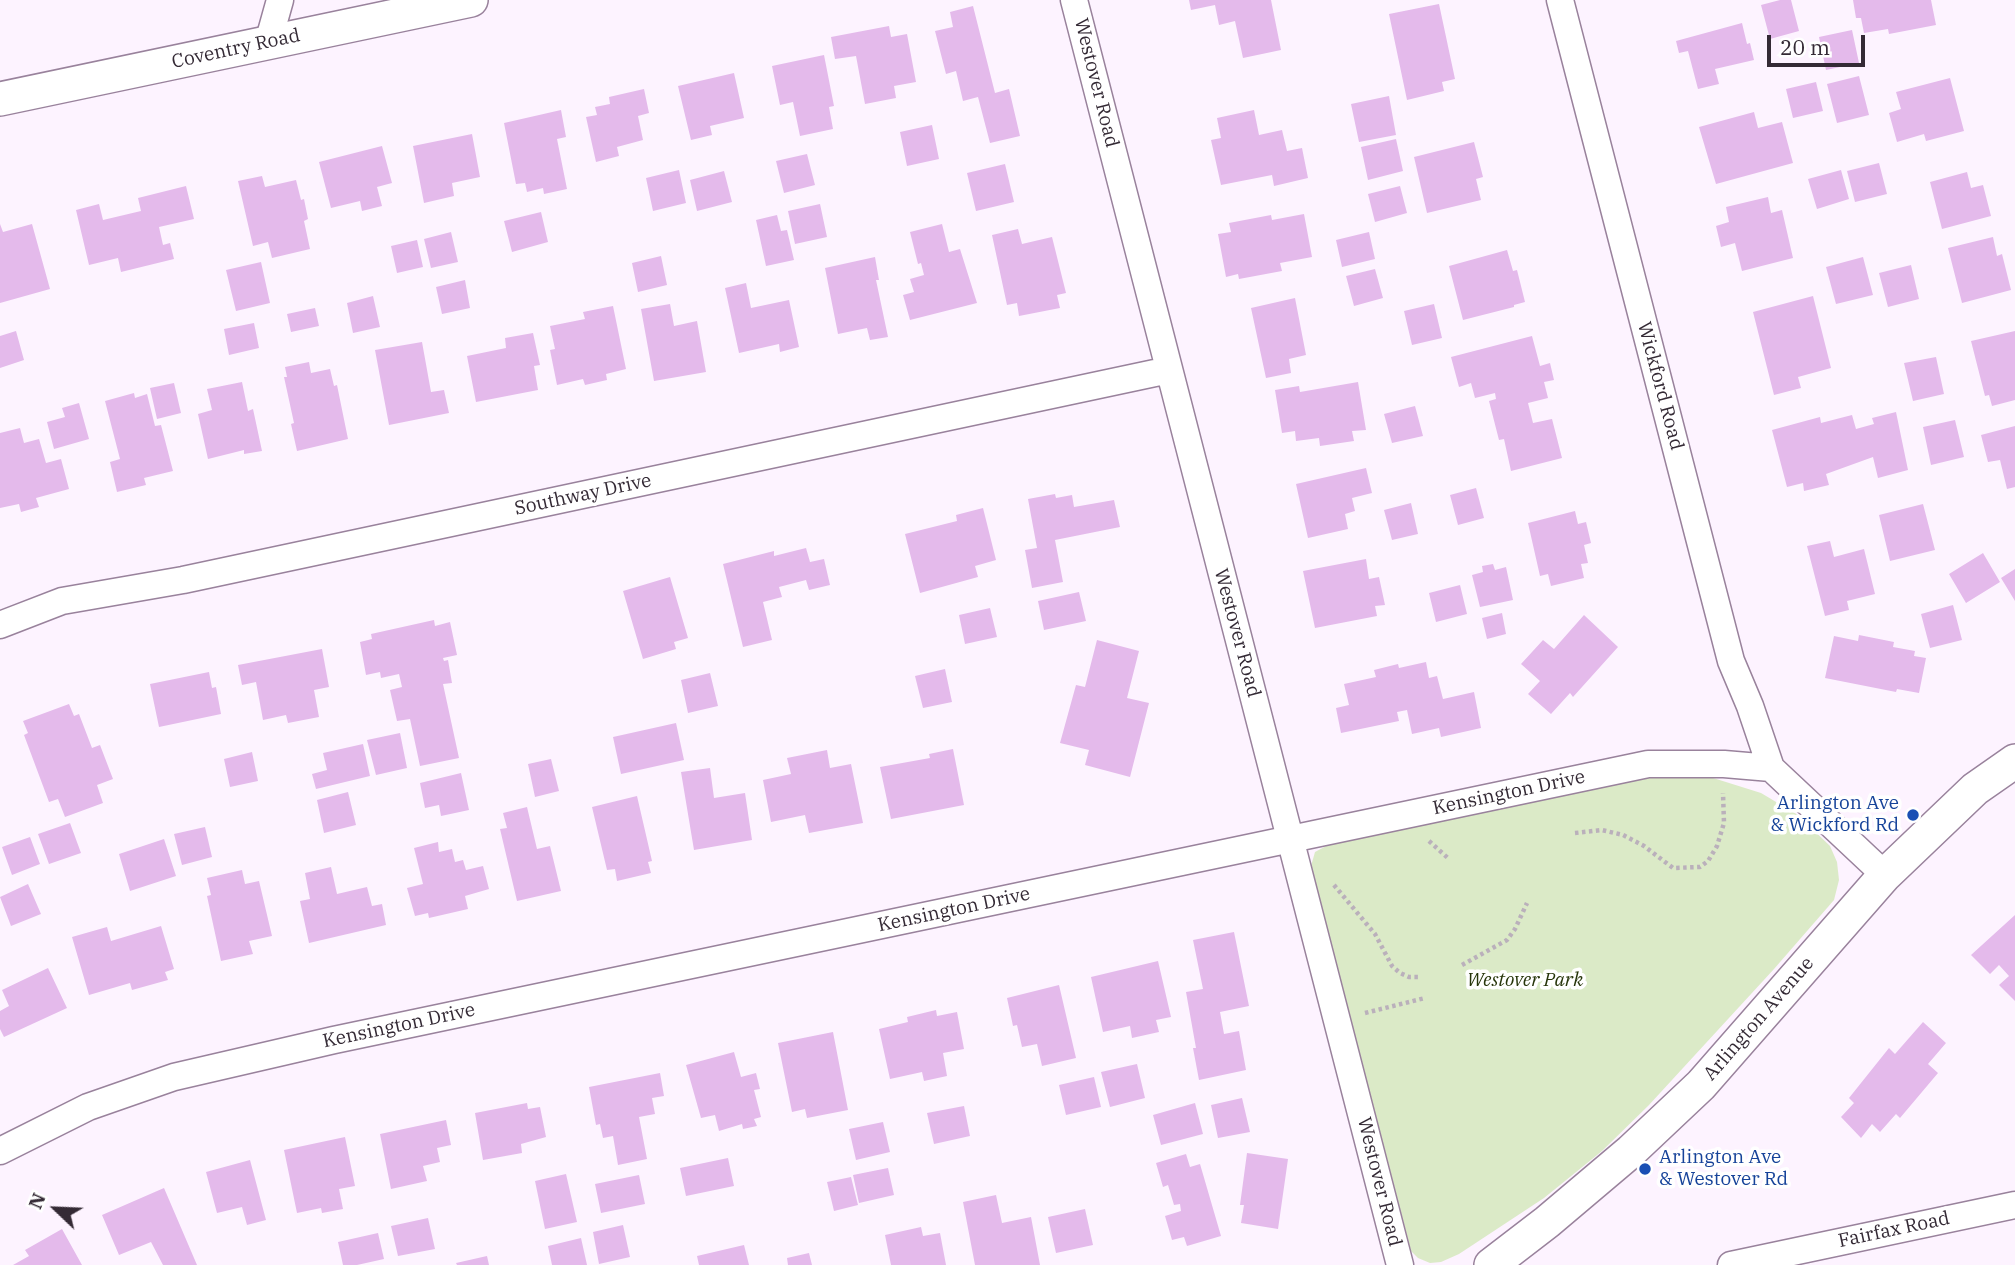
<!DOCTYPE html>
<html>
<head>
<meta charset="utf-8">
<style>
  body { margin:0 }
  #map { position:relative; width:2015px; height:1265px; overflow:hidden; background:#fdf3ff; font-family:"IBM Plex Serif",serif }
  canvas { display:block }
  .north { position:absolute; left:21px; top:1174px; width:70px; height:70px; -webkit-text-stroke:5px #fff; paint-order:stroke; rotate:293deg; font-size:19px; font-weight:700; line-height:28px; text-align:center; color:#342a35 }
  .north::after { content:''; display:block; margin:auto; width:24px; height:32px; background:#342a35; clip-path:polygon(50% 0,100% 100%,50% 72%,0 100%) }
  .scale { position:absolute; left:1767px; top:35px; width:98px; height:32px; box-sizing:border-box; border:4px solid #342a35; border-top:0; padding-left:9px; font-size:21px; line-height:24px; white-space:nowrap; color:#342a35; -webkit-text-stroke:5px #fff; paint-order:stroke }
</style>
</head>
<body>
<div id="map">
<canvas width="2015" height="1265"></canvas>
<div class="north">N</div>
<div class="scale">20 m</div>
</div>
<script>
const context = document.querySelector('canvas').getContext('2d');
context.lineJoin = 'round';
function fill(path, color) {
  context.fillStyle = color;
  context.fill(path, 'evenodd');
}
function poly(rows) {
  const path = new Path2D();
  for (const r of rows) {
    path.moveTo(r[0], r[1]);
    for (let i = 2; i < r.length; i += 2) path.lineTo(r[i], r[i + 1]);
  }
  return path;
}
function trace(path, color, width, dash) {
  context.strokeStyle = color;
  context.lineWidth = width;
  context.lineCap = dash ? 'butt' : 'round';
  context.setLineDash(dash || []);
  context.stroke(path);
}
function label(font, color, halo, rows, align = 'center') {
  context.font = font + ' "IBM Plex Serif",serif';
  context.lineWidth = 7;
  context.setLineDash([]);
  context.textBaseline = 'middle';
  context.strokeStyle = halo;
  context.fillStyle = color;
  for (const [text, x, y, turn = 0] of rows) {
    context.save();
    context.translate(x, y);
    context.rotate((+turn || 0) * Math.PI / 180);
    context.textAlign = isNaN(turn) ? turn : align;
    if (halo) context.strokeText(text, 0, 0);
    context.fillText(text, 0, 0);
    context.restore();
  }
}
const green = poly([
  [1655,775,1710,777,1761,793,1798,815,1830,846,1837,862,1839,880,1834,900,1774,969,1649,1105,1602,1151,1544,1198,1459,1254,1441,1262,1430,1263,1418,1258,1411,1251,1311,866,1315,852,1328,845,1546,796]
]);
const building = poly([
  [1189,0,1271,0,1281,50,1243,58,1235,21,1219,25,1215,5,1191,10],
  [1780,0,1791,0,1799,31,1770,39,1761,5],
  [1853,0,1931,0,1936,25,1889,34,1888,29,1864,33,1861,18,1856,18],
  [1439,4,1455,79,1442,82,1444,91,1407,100,1389,14],
  [973,6,995,93,1009,89,1020,136,990,143,978,97,963,101,956,71,946,74,935,31,953,27,950,12],
  [1742,23,1747,44,1750,43,1754,60,1715,69,1719,84,1698,89,1688,51,1679,53,1676,41],
  [889,26,891,37,907,34,916,82,894,86,896,98,865,104,856,56,835,59,831,37],
  [1852,30,1859,63,1826,70,1819,37],
  [824,55,834,106,829,107,833,129,800,136,793,102,780,105,772,66],
  [734,73,744,118,710,126,712,135,691,140,678,86],
  [1859,76,1869,115,1837,123,1827,84],
  [1950,78,1964,131,1926,141,1924,134,1897,142,1889,113,1901,109,1896,92],
  [1816,82,1823,111,1793,118,1786,89],
  [644,89,649,113,638,116,643,140,617,147,619,156,596,162,586,117,597,115,595,107,610,104,609,97],
  [1389,96,1396,135,1359,142,1351,104],
  [561,110,566,137,557,139,567,189,544,194,543,188,527,192,525,183,516,184,504,123],
  [1254,110,1259,135,1282,130,1287,151,1302,148,1308,178,1274,186,1272,175,1221,185,1211,140,1221,138,1217,118],
  [1754,112,1758,128,1782,122,1793,163,1716,184,1699,127],
  [932,125,939,159,907,166,900,132],
  [472,134,480,177,452,183,454,196,424,203,413,146],
  [1396,139,1403,171,1368,180,1361,147],
  [1474,142,1483,177,1476,179,1481,200,1427,213,1414,157],
  [382,146,392,183,377,187,382,206,362,211,360,201,331,208,319,162],
  [807,154,815,185,784,193,776,161],
  [1879,163,1887,194,1855,202,1847,171],
  [1005,164,1014,202,976,211,967,173],
  [679,170,686,203,653,211,646,178],
  [1841,170,1849,199,1817,209,1808,179],
  [724,171,732,202,697,211,690,180],
  [1967,172,1971,188,1983,185,1991,216,1942,229,1930,182],
  [262,176,265,187,296,180,301,200,304,199,308,219,304,221,310,249,272,258,268,242,253,246,238,181],
  [186,186,194,219,159,227,163,245,170,243,174,259,121,272,118,258,89,265,76,210,99,204,103,220,141,211,138,198],
  [1400,186,1407,213,1375,222,1368,194],
  [1768,197,1771,213,1782,210,1793,258,1742,271,1735,243,1721,247,1716,226,1729,222,1726,207],
  [820,204,827,237,795,244,788,211],
  [541,212,548,242,512,252,504,221],
  [1304,214,1312,257,1280,263,1282,271,1239,279,1238,274,1226,277,1218,234,1231,232,1229,223,1271,215,1272,220],
  [777,215,781,231,787,230,794,260,766,266,756,220],
  [0,224,3,232,32,224,50,289,0,303],
  [942,224,949,252,960,249,977,303,910,320,903,295,914,292,910,279,924,275,921,263,918,264,910,232],
  [1018,229,1022,244,1052,237,1066,293,1057,295,1060,308,1019,316,1017,303,1007,305,992,235],
  [451,232,458,262,431,268,424,239],
  [1369,232,1375,259,1342,267,1336,240],
  [1993,237,1997,256,2002,254,2011,290,1962,303,1948,248],
  [417,240,423,267,397,273,391,246],
  [1507,250,1513,271,1517,270,1525,302,1514,305,1514,307,1463,320,1449,266],
  [661,256,667,285,638,292,632,263],
  [875,257,879,280,876,280,888,337,870,340,867,328,838,334,825,268],
  [1863,257,1873,295,1836,304,1826,267],
  [261,262,270,303,236,311,226,270],
  [1911,265,1919,299,1888,307,1879,273],
  [1375,269,1383,298,1354,306,1346,276],
  [465,280,470,308,442,314,436,287],
  [746,283,751,308,789,300,799,347,780,352,779,344,739,353,725,288],
  [373,296,380,327,353,333,347,303],
  [1813,296,1831,368,1798,377,1801,388,1774,395,1753,312],
  [1295,298,1306,355,1289,359,1291,373,1266,378,1251,308],
  [670,304,674,326,697,321,706,372,654,381,641,309],
  [1434,304,1442,338,1412,345,1404,311],
  [613,306,626,369,606,374,607,380,585,385,583,379,557,385,550,350,555,349,550,326,585,319,583,312],
  [315,308,319,326,291,332,287,314],
  [254,323,259,348,229,355,224,329],
  [16,331,24,360,0,368,0,336],
  [2015,331,2015,400,1992,406,1989,395,1985,396,1971,341],
  [533,333,540,365,534,366,538,390,476,402,467,356,506,348,505,338],
  [1532,336,1540,366,1550,363,1554,380,1544,382,1548,398,1528,403,1533,423,1552,419,1562,458,1511,471,1504,439,1499,440,1489,401,1496,399,1495,393,1475,398,1471,383,1459,387,1451,357],
  [422,342,431,392,444,390,449,413,389,425,375,350],
  [1936,357,1944,394,1913,401,1904,363],
  [309,362,311,373,330,369,334,386,337,385,348,439,297,451,291,424,294,423,284,377,287,377,285,367],
  [242,382,248,411,253,409,262,451,244,454,244,450,208,459,198,414,212,410,207,389],
  [1358,382,1366,430,1352,431,1354,441,1320,446,1319,438,1296,441,1295,431,1282,433,1275,390,1299,386,1300,392],
  [174,383,181,413,157,419,150,388],
  [134,393,135,398,147,394,155,426,161,425,173,471,144,478,146,485,117,492,110,462,120,459,105,401],
  [79,403,89,439,54,449,47,422,65,417,62,408],
  [1415,406,1423,436,1392,443,1384,414],
  [1896,412,1908,470,1878,478,1873,457,1826,474,1829,485,1804,491,1803,483,1787,487,1772,430,1820,417,1821,423,1852,415,1856,429,1874,424,1872,418],
  [1955,420,1964,457,1931,465,1923,427],
  [2015,426,2015,487,2007,489,2000,460,1988,462,1981,435],
  [20,428,24,443,39,439,46,463,61,459,69,489,36,498,39,507,21,512,19,504,0,508,0,433],
  [1366,468,1372,493,1352,498,1355,511,1345,514,1348,529,1308,538,1296,484],
  [1476,488,1484,518,1458,525,1450,495],
  [1055,494,1056,498,1072,495,1074,507,1114,500,1120,527,1055,540,1063,582,1032,588,1025,550,1037,548,1028,499],
  [1411,503,1418,534,1392,540,1384,510],
  [1923,504,1935,550,1890,561,1879,515],
  [983,508,996,560,975,566,978,577,920,593,905,534,957,521,956,515],
  [1575,511,1578,524,1586,522,1591,543,1584,545,1588,563,1581,564,1584,578,1551,586,1548,574,1540,576,1528,523],
  [1830,541,1834,557,1864,549,1875,594,1847,601,1849,610,1825,616,1807,546],
  [806,548,810,562,824,559,830,585,809,590,806,580,779,587,782,597,763,602,772,640,743,647,723,564,774,551,774,556],
  [1983,553,2000,582,1966,603,1949,574],
  [1366,559,1369,579,1379,577,1385,605,1375,606,1377,616,1315,628,1303,571],
  [1493,564,1495,570,1506,567,1513,600,1480,607,1472,575,1483,572,1482,566],
  [2015,569,2015,601,2001,578],
  [670,577,688,638,674,642,676,649,643,659,623,591],
  [1460,585,1467,614,1436,622,1429,593],
  [1079,592,1086,621,1044,630,1038,601],
  [1953,605,1962,640,1930,648,1921,614],
  [990,608,997,637,965,644,959,615],
  [1502,613,1506,634,1487,639,1482,618],
  [1584,615,1618,647,1573,697,1570,693,1551,714,1528,694,1540,681,1521,664,1543,640,1554,649],
  [434,620,435,626,450,622,457,655,443,658,444,661,448,660,452,683,443,684,459,758,420,766,410,719,397,721,390,690,402,687,399,674,381,678,380,672,366,675,360,642,372,639,371,634],
  [1859,635,1894,642,1893,647,1915,651,1914,656,1926,658,1919,693,1897,689,1896,692,1825,678,1834,636,1858,641],
  [1097,640,1139,651,1127,698,1149,703,1130,777,1085,765,1089,750,1060,743,1076,685,1085,687],
  [322,649,329,687,314,690,319,717,288,723,286,715,263,720,256,682,242,685,238,665],
  [1426,662,1429,678,1437,676,1443,699,1474,692,1481,728,1441,737,1439,728,1412,734,1407,710,1397,712,1399,721,1341,733,1336,708,1349,705,1344,684,1376,677,1374,670,1398,664,1399,668],
  [945,669,952,702,923,708,915,676],
  [209,672,212,688,216,687,221,714,159,727,150,684],
  [710,673,718,706,688,713,681,680],
  [69,704,74,716,79,714,92,748,100,745,113,779,97,785,103,803,65,817,58,799,49,802,24,735,28,733,23,721],
  [676,723,684,760,621,774,613,737],
  [400,733,407,768,376,775,367,740],
  [363,744,370,776,316,789,312,774,327,770,323,753],
  [953,749,964,805,891,819,880,767,930,758,929,754],
  [827,750,830,768,851,764,863,823,809,833,805,815,771,822,763,780,791,774,787,758],
  [252,752,258,781,230,787,224,759],
  [551,759,559,791,535,797,528,764],
  [710,768,714,798,745,793,752,840,694,850,681,772],
  [461,773,469,810,441,816,439,805,425,808,420,783],
  [348,792,356,825,324,833,317,800],
  [637,796,652,861,648,862,651,873,617,881,615,869,607,870,592,807],
  [527,807,537,849,550,846,561,891,517,901,500,829,507,828,503,813],
  [70,823,81,853,49,864,38,834],
  [205,827,212,857,182,865,174,834],
  [30,837,40,864,12,875,2,847],
  [164,839,176,876,130,891,119,854],
  [438,842,439,852,452,849,455,862,463,860,466,870,483,866,489,889,465,896,468,909,429,918,428,913,415,916,407,888,423,884,414,848],
  [331,867,337,894,367,887,372,906,382,904,386,925,309,943,300,901,310,899,305,873],
  [242,870,245,884,259,881,272,936,249,941,253,954,221,961,207,896,211,895,207,878],
  [28,884,41,914,11,926,0,897],
  [2015,915,2015,1001,1999,985,2009,976,1999,965,1990,974,1971,955],
  [161,926,174,969,165,972,168,980,132,990,130,983,89,995,72,937,107,927,111,941],
  [1234,932,1249,1006,1220,1012,1224,1034,1239,1031,1246,1070,1199,1080,1193,1048,1196,1048,1186,992,1203,989,1193,940],
  [1158,961,1171,1017,1156,1020,1159,1032,1132,1038,1130,1026,1103,1032,1091,977],
  [48,968,67,1008,4,1037,0,1029,0,1011,9,1006,2,990],
  [1059,985,1076,1058,1042,1066,1037,1044,1022,1047,1017,1025,1013,1026,1007,998],
  [936,1010,937,1016,957,1012,964,1049,943,1053,947,1076,924,1081,922,1072,890,1079,879,1029,908,1022,907,1017],
  [1923,1022,1946,1043,1928,1064,1938,1073,1900,1118,1896,1114,1880,1132,1872,1124,1861,1138,1841,1117,1854,1103,1849,1098,1889,1048,1895,1054],
  [833,1032,848,1110,807,1118,805,1109,792,1112,778,1043],
  [734,1052,741,1077,756,1073,760,1089,754,1090,761,1117,754,1119,757,1126,743,1129,742,1124,719,1131,715,1115,701,1118,686,1065],
  [1137,1064,1145,1098,1110,1107,1101,1072],
  [660,1073,664,1096,652,1098,655,1114,639,1117,647,1159,618,1165,613,1136,603,1138,600,1124,596,1125,589,1087],
  [1094,1077,1101,1107,1066,1115,1059,1085],
  [1242,1098,1250,1132,1218,1138,1211,1105],
  [527,1103,528,1109,540,1107,546,1137,521,1144,522,1153,483,1160,475,1113],
  [1195,1103,1203,1134,1161,1145,1153,1115],
  [964,1106,970,1136,934,1144,927,1113],
  [446,1120,451,1145,437,1148,440,1162,423,1166,427,1181,391,1189,380,1134],
  [883,1122,890,1152,856,1160,849,1129],
  [345,1137,355,1186,339,1189,343,1209,322,1213,321,1208,297,1213,284,1150],
  [1247,1153,1288,1159,1278,1229,1241,1223,1244,1205,1240,1205],
  [1186,1154,1190,1167,1200,1164,1221,1236,1187,1246,1184,1237,1172,1240,1165,1216,1181,1211,1180,1204,1174,1205,1168,1185,1163,1187,1156,1163],
  [728,1158,734,1186,686,1196,680,1168],
  [250,1160,266,1220,247,1225,242,1207,217,1213,206,1172],
  [888,1168,894,1195,859,1203,853,1175],
  [566,1174,577,1222,545,1229,535,1181],
  [639,1175,645,1204,601,1213,595,1184],
  [851,1177,858,1205,834,1211,827,1182],
  [164,1188,197,1265,163,1265,151,1242,119,1255,102,1215],
  [996,1195,1002,1223,1031,1217,1040,1265,975,1265,963,1202],
  [1085,1209,1093,1245,1056,1253,1048,1217],
  [428,1218,435,1249,398,1256,391,1226],
  [623,1225,630,1257,599,1264,593,1232],
  [921,1227,923,1236,940,1233,946,1265,891,1265,885,1235],
  [62,1229,82,1265,13,1265,29,1256,25,1250],
  [378,1233,384,1259,357,1265,343,1265,338,1242],
  [581,1238,587,1265,552,1265,548,1246],
  [744,1245,749,1265,699,1265,697,1256],
  [809,1253,812,1265,788,1265,787,1258],
  [487,1256,489,1265,457,1265,456,1263]
]);
const path = poly([
  [1575,833,1602,830,1623,835,1644,846,1673,868,1700,867,1708,861,1717,846,1724,823,1723,793],
  [1429,841,1449,859],
  [1334,885,1375,934,1392,966,1400,973,1409,977,1419,977],
  [1462,965,1507,940,1515,929,1527,903],
  [1365,1013,1425,998]
]);
const minor = poly([
  [1074,0,1400,1265],
  [1560,0,1731,661,1750,706,1771,768],
  [268,43,280,0],
  [0,625,62,601,183,580,1169,370],
  [0,1151,88,1107,174,1077,334,1040,1648,764,1724,764,1771,768,1885,875],
  [1731,1265,2015,1205]
]);
const tertiary = poly([
  [0,99,471,0],
  [1491,1265,1547,1222,1631,1151,1701,1085,1885,875,1975,789,2015,761]
]);
const markers = [
  [1913,815,7,"#1a4fb4"],
  [1645,1169,7,"#1a4fb4"]
];
const streetNames = [
  ["Coventry Road",236,49,-12],
  ["Westover Road",1096,83,76],
  ["Wickford Road",1660,386,75],
  ["Southway Drive",583,495,-12],
  ["Westover Road",1237,633,75],
  ["Kensington Drive",1509,793,-12],
  ["Kensington Drive",954,910,-12],
  ["Arlington Avenue",1759,1019,-49],
  ["Kensington Drive",399,1026,-12],
  ["Westover Road",1379,1182,76],
  ["Fairfax Road",1894,1230,-12]
];
const transitNames = [
  ["Arlington Ave",1899,804],
  ["& Wickford Rd",1899,826],
  ["Arlington Ave",1659,1158,"left"],
  ["& Westover Rd",1659,1180,"left"]
];
const parkNames = [
  ["Westover Park",1525,981]
];
fill(green, '#dbeac7');
fill(building, '#e4baeb');
trace(minor, '#99829c', 29);
trace(tertiary, '#99829c', 36);
trace(path, '#bab0bb', 4.5, [3.5, 3.5]);
trace(minor, '#fff', 26);
trace(tertiary, '#fff', 33);
for (const [x, y, r, color] of markers) {
  const dot = new Path2D();
  dot.arc(x, y, r, 0, 2 * Math.PI);
  context.fillStyle = color;
  context.fill(dot);
  trace(dot, '#fff', 2.5);
}
label('19px', '#342a35', '#fff', streetNames);
label('19px', '#164399', '#fff', transitNames, 'right');
label('italic 19px', '#26350a', '#fff', parkNames);
</script>
</body>
</html>
